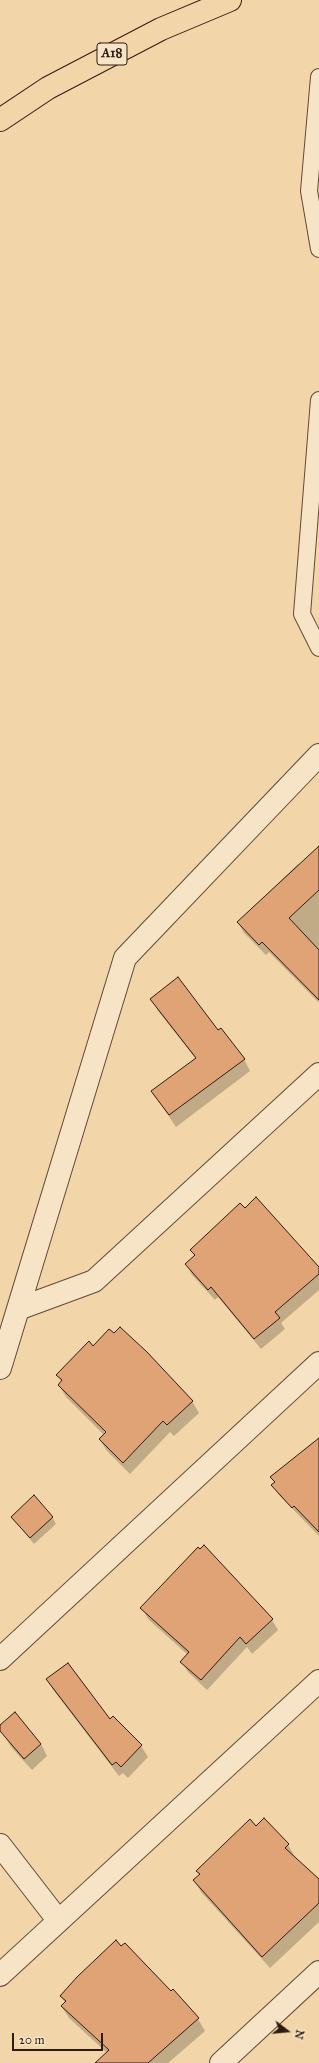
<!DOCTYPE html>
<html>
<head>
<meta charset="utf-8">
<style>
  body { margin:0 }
  #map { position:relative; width:319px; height:2063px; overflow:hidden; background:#f2d5a8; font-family:"IM FELL Great Primer",serif }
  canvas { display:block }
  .north { position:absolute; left:267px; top:2011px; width:40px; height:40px; -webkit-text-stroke:3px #f7e4c6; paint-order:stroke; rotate:106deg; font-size:11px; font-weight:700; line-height:16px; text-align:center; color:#301b13 }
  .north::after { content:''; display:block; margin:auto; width:14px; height:18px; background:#301b13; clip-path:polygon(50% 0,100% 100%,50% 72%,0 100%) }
  .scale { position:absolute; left:12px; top:2033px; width:91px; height:18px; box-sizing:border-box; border:2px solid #301b13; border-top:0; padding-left:5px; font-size:12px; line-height:14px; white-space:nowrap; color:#301b13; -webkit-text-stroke:3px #f7e4c6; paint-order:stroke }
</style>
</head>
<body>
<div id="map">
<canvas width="319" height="2063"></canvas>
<div class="north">N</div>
<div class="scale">20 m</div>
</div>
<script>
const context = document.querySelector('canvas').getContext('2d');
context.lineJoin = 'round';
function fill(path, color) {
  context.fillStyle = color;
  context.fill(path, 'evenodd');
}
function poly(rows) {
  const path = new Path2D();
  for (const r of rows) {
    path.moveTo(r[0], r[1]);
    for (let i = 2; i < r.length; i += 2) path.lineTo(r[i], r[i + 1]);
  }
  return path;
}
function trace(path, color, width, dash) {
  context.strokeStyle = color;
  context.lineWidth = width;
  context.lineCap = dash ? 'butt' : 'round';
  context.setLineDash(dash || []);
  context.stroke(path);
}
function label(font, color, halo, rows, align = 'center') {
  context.font = font + ' "IM FELL Great Primer",serif';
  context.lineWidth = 4;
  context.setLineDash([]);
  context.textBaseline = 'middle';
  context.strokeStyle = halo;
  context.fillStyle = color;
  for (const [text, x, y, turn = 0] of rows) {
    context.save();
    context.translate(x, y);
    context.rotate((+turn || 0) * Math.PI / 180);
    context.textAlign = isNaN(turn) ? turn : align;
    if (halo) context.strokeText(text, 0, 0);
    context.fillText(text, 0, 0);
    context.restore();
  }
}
const shadow = poly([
  [298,864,319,868,319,1001,318,1002,269,952,266,955,244,933,238,922],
  [152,999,218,1032,244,1059,250,1071,176,1127,152,1091,196,1059,158,1011],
  [191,1250,319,1269,319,1290,281,1323,285,1329,261,1349,218,1297,215,1300,192,1275,186,1264,195,1257],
  [93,1347,192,1401,199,1413,174,1436,170,1432,130,1474,107,1451,100,1440,104,1435,66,1397,59,1385,62,1382,57,1375],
  [319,1439,319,1536,279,1495,273,1485,275,1483,271,1477],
  [12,1517,52,1517,56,1524,34,1544],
  [204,1547,272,1620,278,1630,252,1654,247,1647,207,1690,188,1672,182,1662,188,1655,148,1619,142,1608],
  [47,1680,110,1721,141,1746,148,1757,128,1778,123,1773,119,1776,54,1691],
  [4,1735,41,1744,47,1756,32,1770,11,1747],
  [264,1819,288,1845,295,1857,294,1858,319,1881,319,1922,270,1968,201,1892,194,1880,200,1875,197,1871],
  [121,1947,171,1992,173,1990,198,2019,205,2031,168,2063,109,2063,107,2053,69,2018,62,2007,65,2003,61,1996]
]);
const building = poly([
  [319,846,319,890,289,918,319,950,319,1000,262,942,259,945,237,922,319,846],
  [178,977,218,1030,221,1028,245,1059,169,1115,151,1091,196,1058,150,999,178,977],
  [256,1197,319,1267,319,1274,275,1312,280,1318,254,1339,211,1287,208,1290,185,1264,195,1255,190,1250,240,1203,245,1208,256,1197],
  [120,1327,147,1352,193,1401,167,1425,163,1421,123,1463,99,1439,106,1432,58,1385,62,1380,56,1375,89,1341,93,1346,109,1329,114,1333,120,1327],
  [319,1438,319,1532,294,1506,292,1508,271,1485,275,1482,270,1477,319,1438],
  [34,1495,53,1517,30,1538,11,1517,34,1495],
  [204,1545,273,1619,246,1644,240,1637,201,1680,180,1662,189,1652,140,1608,198,1547,200,1549,204,1545],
  [68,1663,110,1719,113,1716,142,1745,121,1767,116,1762,112,1765,46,1679,68,1663],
  [15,1712,41,1744,24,1759,0,1731,0,1725,15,1712],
  [264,1818,289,1844,285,1848,319,1879,319,1903,262,1957,193,1880,200,1874,196,1871,250,1819,256,1826,264,1818],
  [116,1940,121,1946,125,1943,171,1991,173,1989,199,2018,148,2063,95,2063,109,2050,61,2006,66,2001,60,1996,77,1977,116,1940]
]);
const service = poly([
  [319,77,309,191,319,249],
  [319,400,302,614,319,648]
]);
const minor = poly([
  [18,1309,94,1281,319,1074],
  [0,1368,125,958,319,755],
  [0,1659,319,1363],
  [0,1845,58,1920],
  [0,1975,319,1681],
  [221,2063,319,1972]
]);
const primary = poly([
  [0,120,48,88,161,29,230,0]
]);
const shields = [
  [112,54,30]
];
const shieldNames = [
  ["A18",112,54]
];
fill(shadow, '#0003');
fill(building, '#dfa376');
trace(building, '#301b13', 1);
trace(service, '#604a38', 18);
trace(minor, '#604a38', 24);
trace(primary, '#301b13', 24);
trace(service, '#f7e4c6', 16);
trace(minor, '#f7e4c6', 22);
trace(primary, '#f2d5a8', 22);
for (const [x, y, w] of shields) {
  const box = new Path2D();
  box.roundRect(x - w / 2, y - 11, w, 22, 3);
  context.fillStyle = '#f7e4c6';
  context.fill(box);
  trace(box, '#301b13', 1);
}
label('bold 13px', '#301b13', null, shieldNames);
</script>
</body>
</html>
